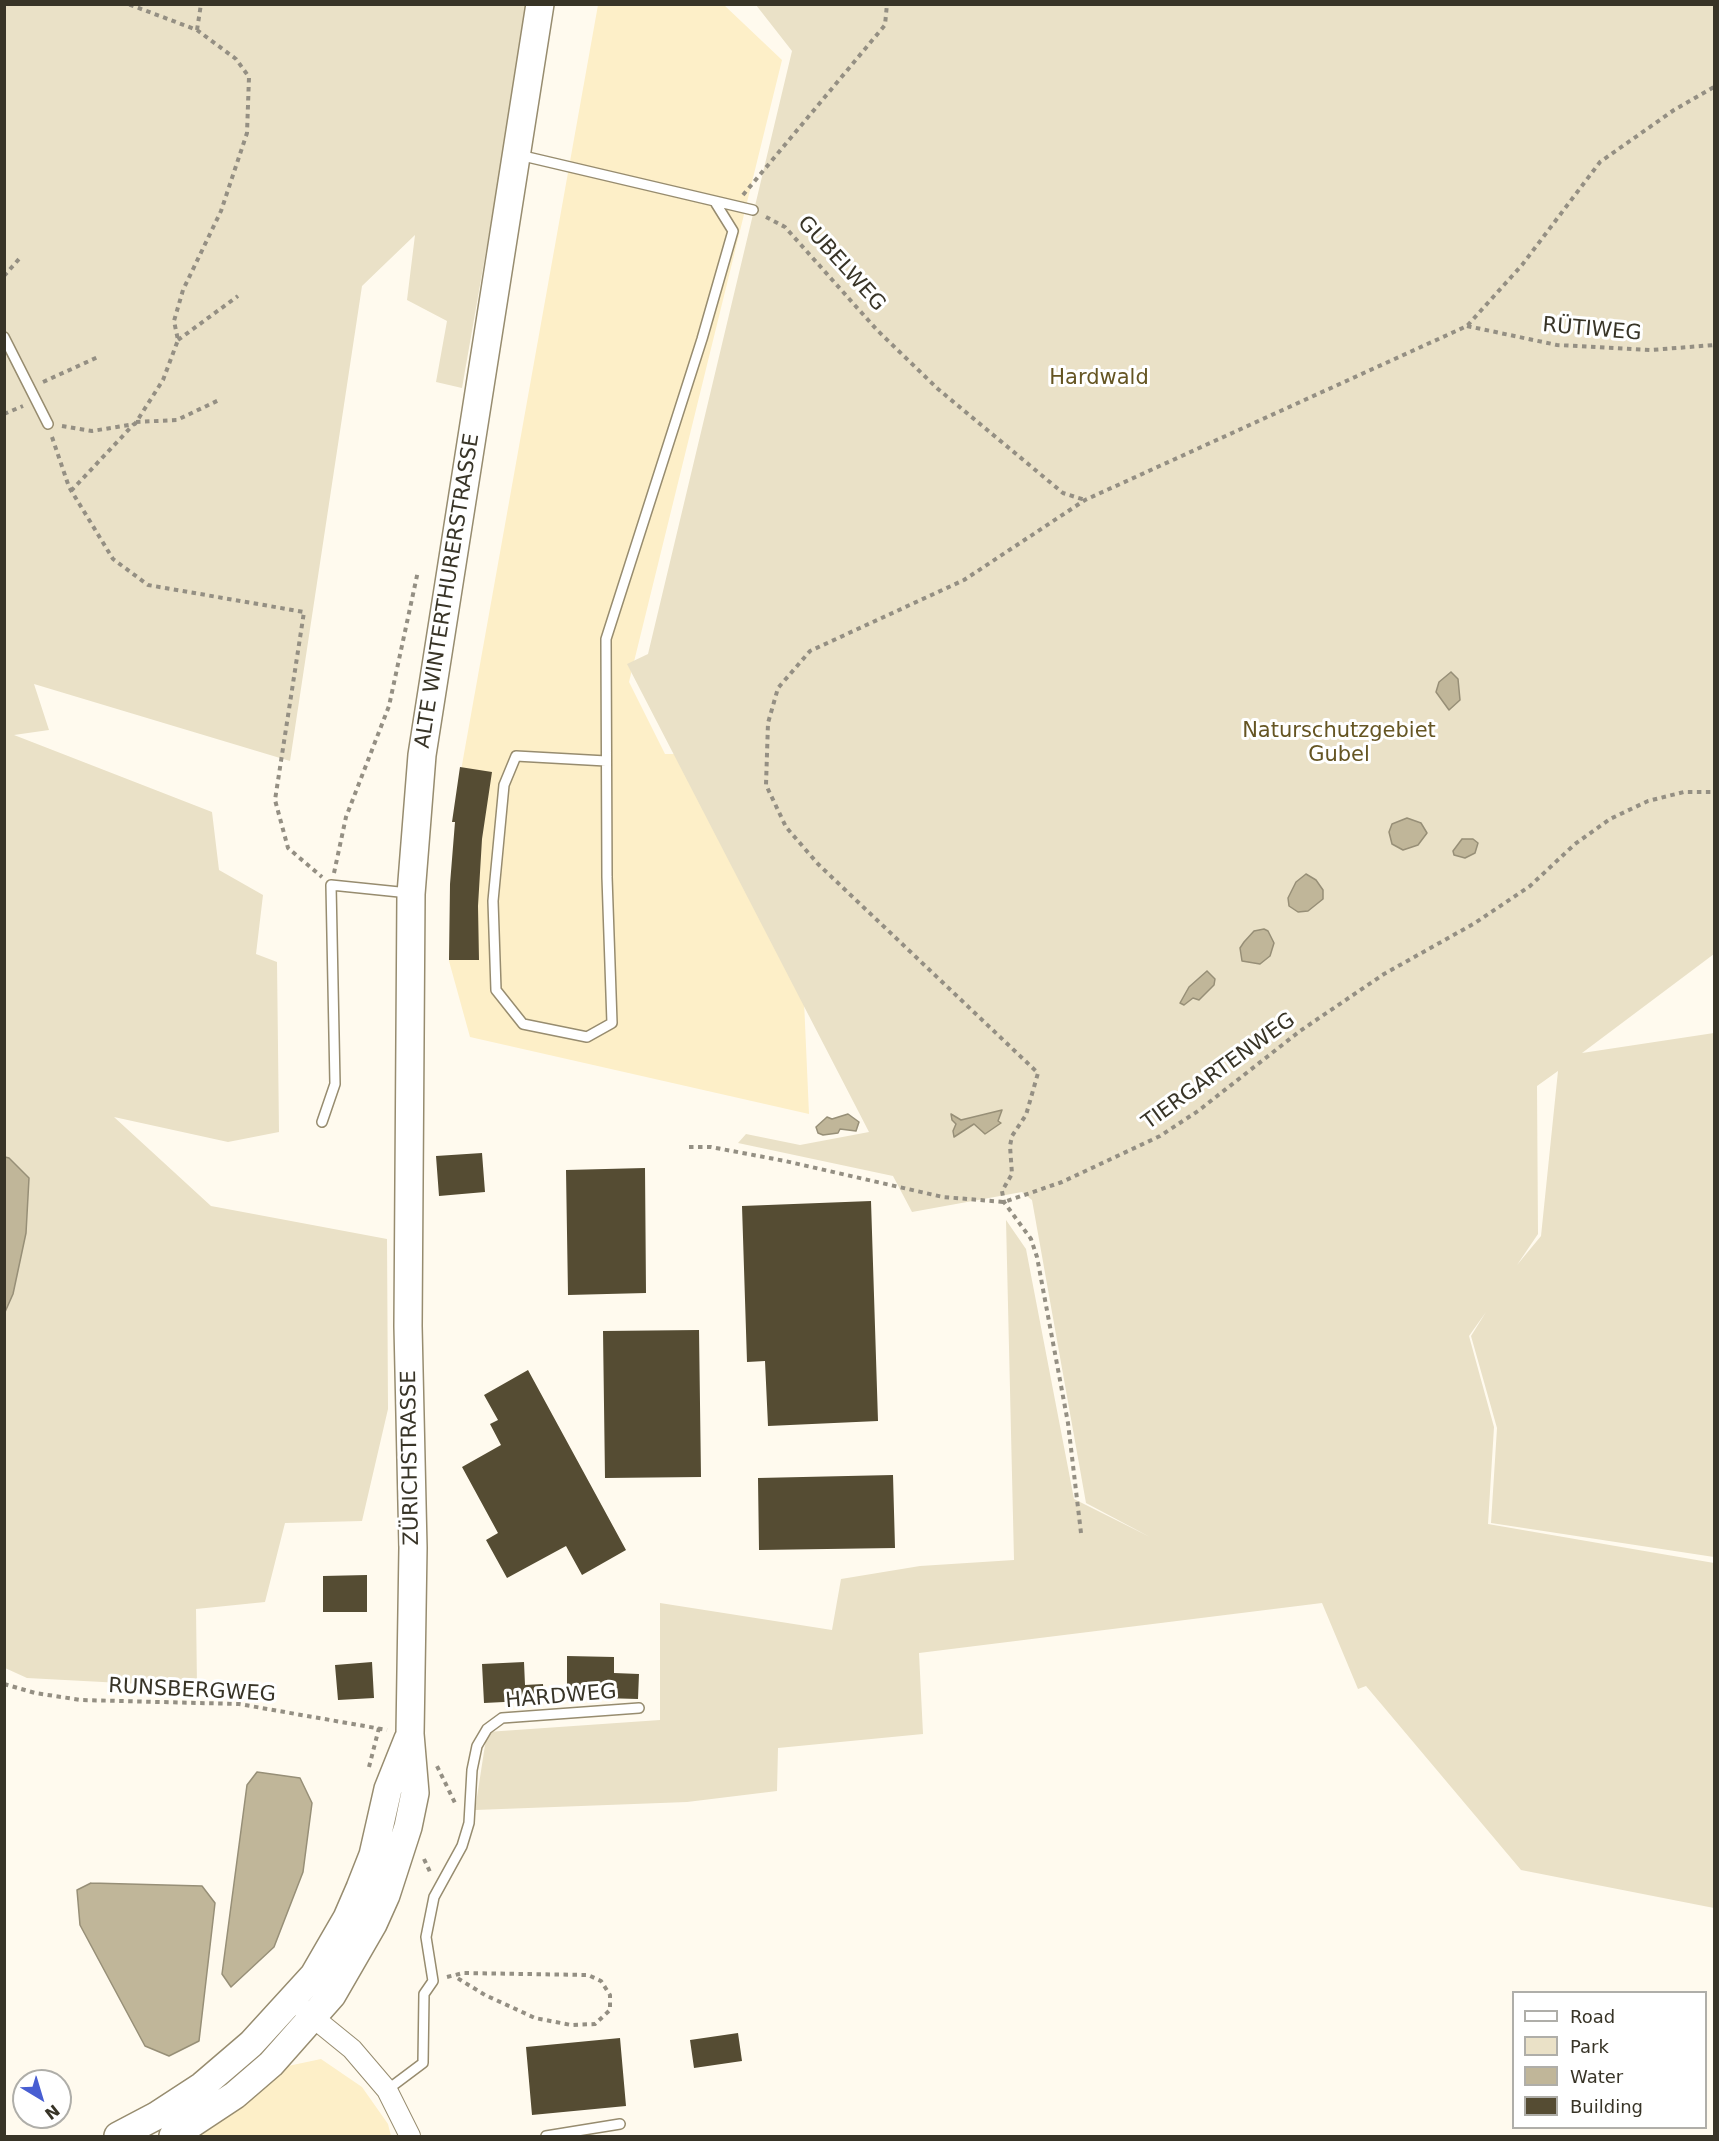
<!DOCTYPE html>
<html>
<head>
<meta charset="utf-8">
<style>
  body { margin:0 }
  #map { position:relative; width:1719px; height:2141px; overflow:hidden; background:#fffaee; font-family:"DejaVu Sans",sans-serif }
  canvas { display:block }
  .frame { position:absolute; inset:0; border:6px solid #383427; pointer-events:none }
  .legend { position:absolute; left:1512px; top:1991px; width:195px; height:138px; box-sizing:border-box; background:#fff; border:2px solid #afaea9; margin:0; padding:8px 10px; list-style:none; font-size:18px; color:#383427 }
  .legend li { display:flex; align-items:center; gap:12px; height:30px }
  .legend b { width:30px; border:2px solid #afaea9 }
  .north { position:absolute; left:12px; top:2069px; width:60px; height:60px; box-sizing:border-box; background:#fff; border:2px solid #afaea9; border-radius:50%; rotate:142deg; font-size:16px; font-weight:700; line-height:24px; text-align:center; color:#383427 }
  .north::after { content:''; display:block; margin:auto; width:21px; height:27px; background:#485ed2; clip-path:polygon(50% 0,100% 100%,50% 72%,0 100%) }
</style>
</head>
<body>
<div id="map">
<canvas width="1719" height="2141"></canvas>
<div class="frame"></div>
<ul class="legend">
<li><b style="height:8px;background:#fff"></b>Road</li>
<li><b style="height:16px;background:#eae1c7"></b>Park</li>
<li><b style="height:16px;background:#c0b699"></b>Water</li>
<li><b style="height:16px;background:#554c33"></b>Building</li>
</ul>
<div class="north">N</div>
</div>
<script>
const context = document.querySelector('canvas').getContext('2d');
context.lineJoin = 'round';
function fill(path, color) {
  context.fillStyle = color;
  context.fill(path, 'evenodd');
}
function poly(rows) {
  const path = new Path2D();
  for (const r of rows) {
    path.moveTo(r[0], r[1]);
    for (let i = 2; i < r.length; i += 2) path.lineTo(r[i], r[i + 1]);
  }
  return path;
}
function trace(path, color, width, dash) {
  context.strokeStyle = color;
  context.lineWidth = width;
  context.lineCap = dash ? 'butt' : 'round';
  context.setLineDash(dash || []);
  context.stroke(path);
}
function label(font, color, halo, rows, align = 'center') {
  context.font = font + ' "DejaVu Sans",sans-serif';
  context.lineWidth = 6;
  context.setLineDash([]);
  context.textBaseline = 'middle';
  context.strokeStyle = halo;
  context.fillStyle = color;
  for (const [text, x, y, turn = 0] of rows) {
    context.save();
    context.translate(x, y);
    context.rotate((+turn || 0) * Math.PI / 180);
    context.textAlign = isNaN(turn) ? turn : align;
    if (halo) context.strokeText(text, 0, 0);
    context.fillText(text, 0, 0);
    context.restore();
  }
}
const built = poly([
  [598,5,724,5,782,60,629,682,665,754,702,754,803,978,809,1114,470,1037,449,961,460,776],
  [321,2059,362,2087,388,2124,391,2136,194,2136,221,2119,288,2066]
]);
const green = poly([
  [5,5,529,5,462,388,436,382,447,321,407,300,415,235,362,286,290,761,34,684,49,730,14,735,212,812,219,870,263,895,256,954,277,962,279,1132,228,1142,114,1117,211,1206,387,1239,388,1409,362,1521,285,1523,265,1602,196,1609,197,1687,27,1678,5,1668],
  [756,5,1714,5,1714,954,1582,1053,1714,1033,1714,1557,1491,1523,1497,1428,1471,1336,1486,1312,1469,1336,1494,1427,1488,1524,1714,1563,1714,1908,1521,1870,1366,1686,1358,1689,1322,1603,919,1653,923,1734,778,1748,777,1791,687,1802,475,1810,487,1732,660,1720,660,1603,832,1630,841,1579,920,1566,1014,1560,1006,1220,1026,1249,1074,1499,1150,1537,1086,1503,1032,1200,1022,1192,912,1212,893,1176,738,1143,746,1134,800,1145,869,1132,627,664,648,654,792,51],
  [1558,1071,1541,1236,1517,1265,1538,1234,1537,1086]
]);
const water = poly([
  [1451,672,1458,679,1460,700,1449,710,1436,692,1439,682,1451,672],
  [1407,818,1421,823,1427,833,1418,845,1403,850,1392,844,1389,832,1392,824,1407,818],
  [1462,839,1473,839,1478,843,1475,853,1465,858,1454,855,1453,851,1462,839],
  [1306,874,1316,880,1323,890,1323,899,1308,911,1298,912,1289,906,1288,898,1296,882,1306,874],
  [1264,929,1268,931,1274,943,1270,956,1260,964,1242,961,1240,948,1244,942,1254,931,1264,929],
  [1207,971,1215,979,1214,985,1199,1000,1193,998,1184,1005,1180,1003,1189,987,1207,971],
  [1002,1110,998,1121,1001,1123,985,1134,974,1124,954,1137,953,1131,956,1124,952,1120,951,1114,961,1120,1002,1110],
  [848,1114,859,1122,856,1131,840,1129,838,1133,823,1135,818,1133,816,1127,827,1117,832,1119,848,1114],
  [5,1157,9,1158,29,1178,26,1233,13,1294,5,1312,5,1157],
  [257,1772,300,1778,312,1803,303,1872,274,1947,231,1987,222,1974,247,1785,257,1772],
  [91,1883,202,1886,215,1903,199,2041,169,2056,145,2046,80,1925,77,1890,91,1883]
]);
const building = poly([
  [460,767,492,772,482,839,478,906,479,960,449,960,450,884,455,822,452,822],
  [482,1153,485,1192,439,1196,436,1156],
  [645,1168,646,1293,568,1295,566,1170],
  [871,1201,878,1421,768,1426,765,1361,747,1362,742,1206],
  [699,1330,701,1477,605,1478,603,1331],
  [528,1370,626,1550,582,1575,566,1546,507,1578,486,1540,498,1533,462,1467,501,1445,490,1424,498,1420,484,1395],
  [893,1475,895,1548,759,1550,758,1478],
  [367,1575,367,1612,323,1612,323,1576],
  [567,1656,614,1657,614,1673,639,1674,638,1699,567,1697],
  [372,1662,374,1698,338,1700,335,1665],
  [524,1662,525,1685,543,1684,544,1700,484,1703,482,1664],
  [738,2033,742,2061,694,2068,690,2040],
  [620,2038,626,2106,532,2115,526,2047]
]);
const path = poly([
  [197,30,201,4],
  [743,195,885,25,887,4],
  [766,217,785,227,877,330,938,389,1063,493,1085,500],
  [4,276,19,259],
  [1467,326,1557,345,1651,350,1714,345],
  [178,340,238,296],
  [43,382,98,357],
  [4,414,23,406],
  [136,422,177,420,219,400],
  [62,426,92,431,135,424,163,380,178,340,174,321,183,290,221,211,247,133,249,77,236,59,197,30,128,4],
  [52,437,69,487,113,559,148,585,304,612,275,800,288,848,322,877],
  [71,491,134,424],
  [334,873,346,817,389,706,418,571],
  [689,1147,711,1147,785,1161,943,1197,1004,1202,1062,1182,1160,1136,1198,1111,1300,1031,1384,974,1475,923,1530,886,1575,844,1610,819,1648,801,1684,792,1714,792],
  [1081,1533,1068,1423,1037,1257,1031,1239,1004,1202,1002,1191,1012,1174,1010,1146,1012,1136,1026,1115,1038,1073,818,864,786,827,766,785,768,723,778,688,810,651,964,580,1085,500,1467,326,1522,265,1600,162,1674,110,1714,87],
  [4,1684,35,1693,81,1700,239,1704,387,1730],
  [437,1766,455,1803],
  [369,1767,379,1728],
  [424,1859,431,1874],
  [447,1977,463,1973,588,1975,601,1981,610,1995,610,2010,595,2024,571,2025,535,2018,485,1995,454,1976]
]);
const lane = poly([
  [519,155,753,210],
  [4,337,48,424],
  [606,761,516,756,504,785,493,901,496,990,523,1024,587,1037,612,1023,607,877,606,639,702,339,733,231,715,202],
  [322,1122,335,1084,331,885,409,893],
  [387,2090,423,2063,424,1994,433,1981,426,1937,434,1897,462,1846,469,1823,472,1770,477,1746,487,1729,502,1718,639,1708],
  [546,2136,620,2124]
]);
const street = poly([
  [304,2010,352,2049,387,2090,410,2136]
]);
const secondary = poly([
  [118,2136,156,2116,202,2086,251,2044,314,1975,347,1918,360,1888,373,1855,388,1789,408,1739],
  [173,2136,235,2095,271,2064,332,1995,373,1924,386,1895,408,1827,415,1793,410,1734,413,1548,408,1326,411,894,422,755,540,4]
]);
const streetNames = [
  ["GUBELWEG",841,264,48],
  ["RÜTIWEG",1592,330,5],
  ["ALTE WINTERTHURERSTRASSE",448,591,-81],
  ["TIERGARTENWEG",1219,1072,-36],
  ["ZÜRICHSTRASSE",411,1458,-91],
  ["RUNSBERGWEG",192,1691,3],
  ["HARDWEG",561,1697,-5]
];
const parkNames = [
  ["Hardwald",1099,379],
  ["Naturschutzgebiet",1339,732],
  ["Gubel",1339,756]
];
fill(built, '#fdefc8');
fill(green, '#eae1c7');
fill(water, '#c0b699');
trace(water, '#978f77', 1.5);
fill(building, '#554c33');
trace(lane, '#978c6f', 12);
trace(street, '#978c6f', 22);
trace(secondary, '#978c6f', 30);
trace(path, '#948f83', 4, [4.5, 4.5]);
trace(lane, '#fff', 9);
trace(street, '#fff', 20);
trace(secondary, '#fff', 27);
label('21px', '#383427', '#fff', streetNames);
label('21px', '#655523', '#fff', parkNames);
</script>
</body>
</html>
